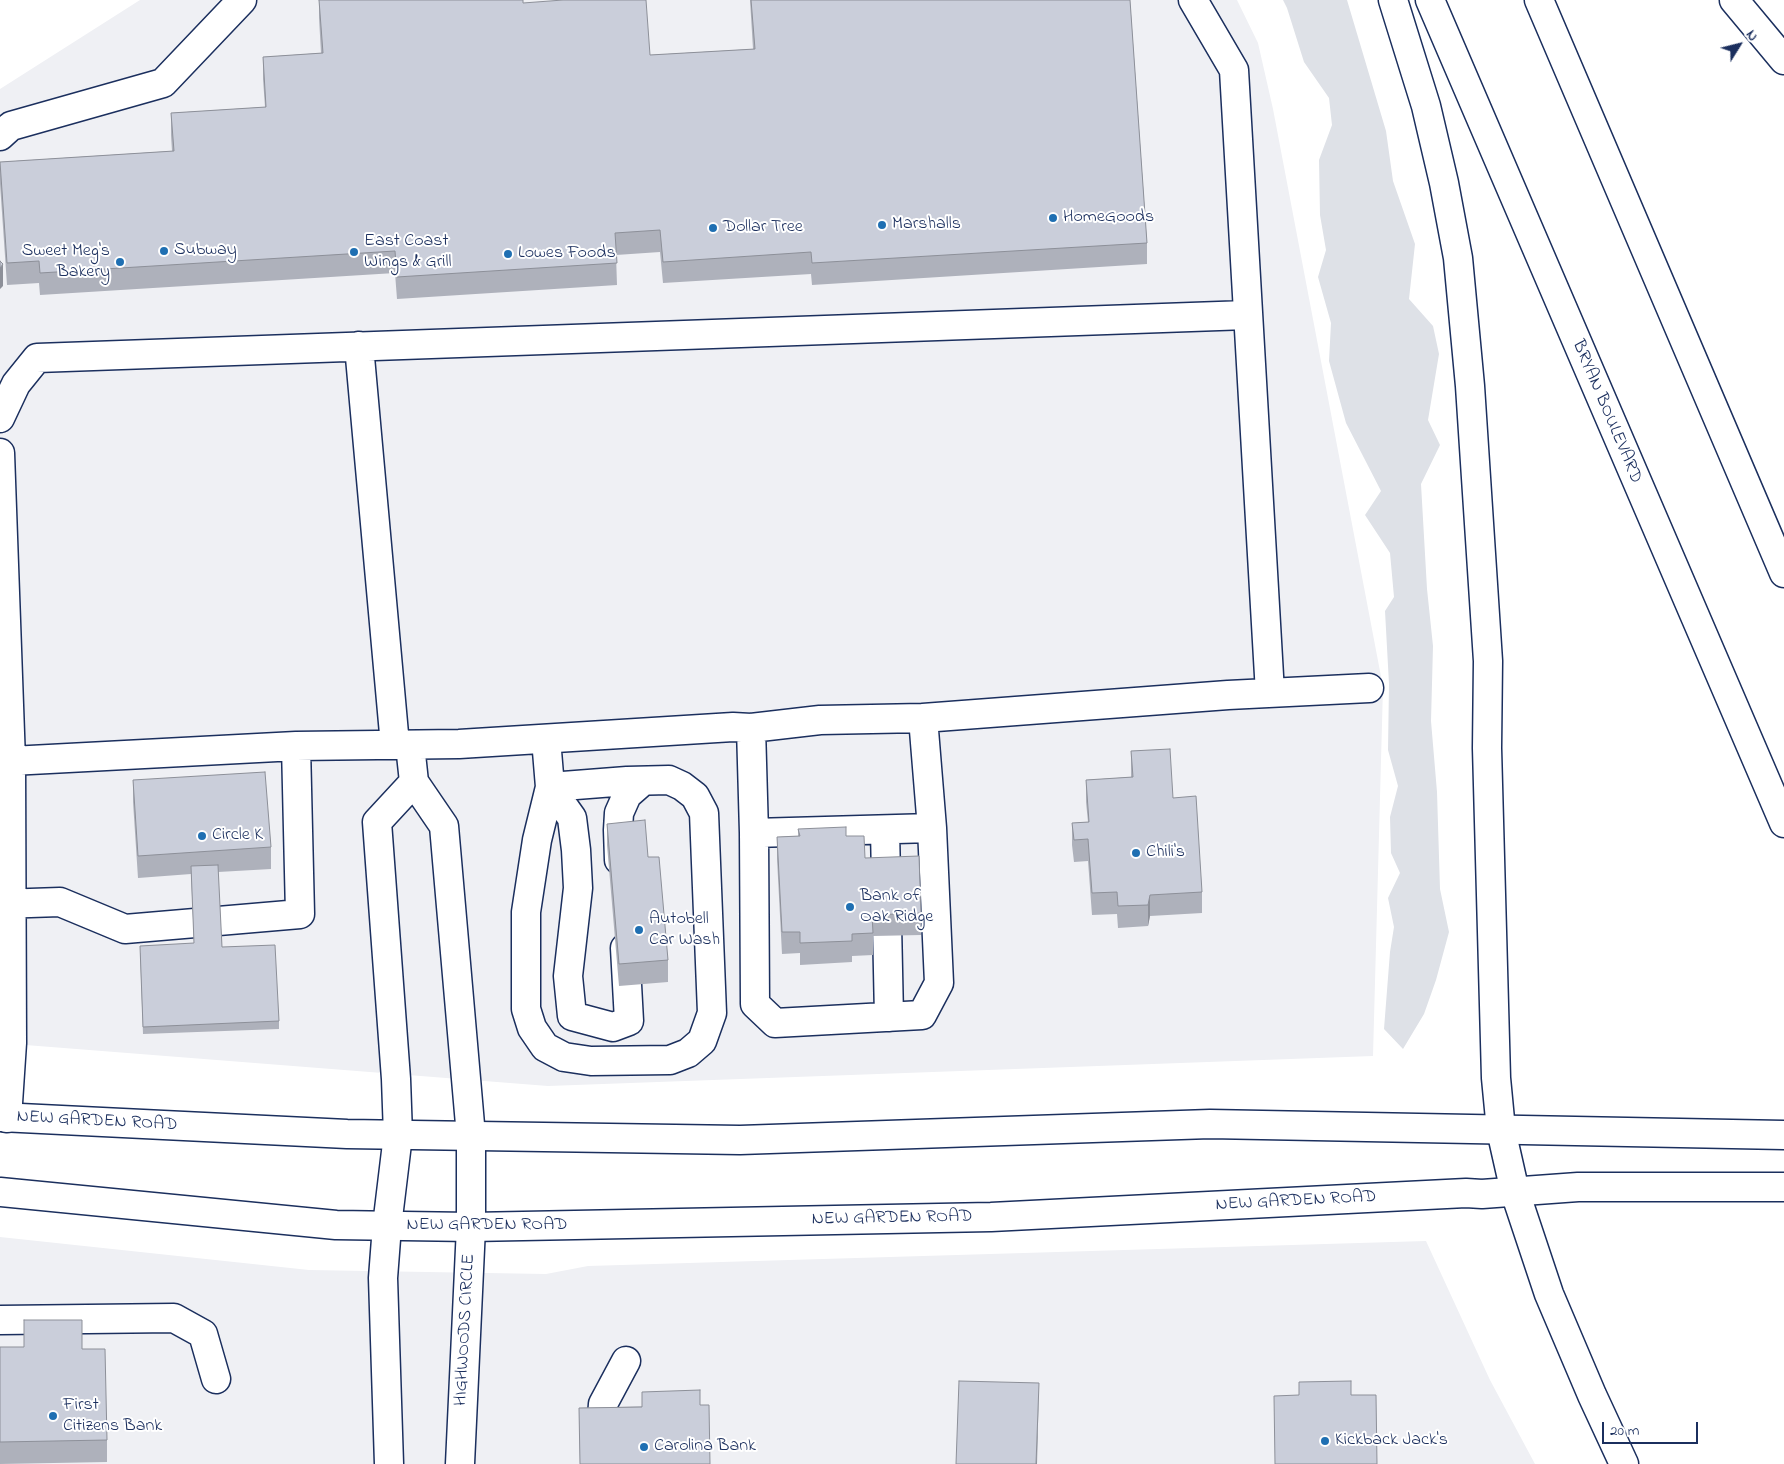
<!DOCTYPE html>
<html>
<head>
<meta charset="utf-8">
<style>
  body { margin:0 }
  #map { position:relative; width:1784px; height:1464px; overflow:hidden; background:#fff; font-family:"Indie Flower",sans-serif }
  canvas { display:block }
  .north { position:absolute; left:1714px; top:20px; width:50px; height:50px; -webkit-text-stroke:4px #fff; paint-order:stroke; rotate:54deg; font-size:14px; font-weight:700; line-height:20px; text-align:center; color:#1b2f5e }
  .north::after { content:''; display:block; margin:auto; width:18px; height:22px; background:#1b2f5e; clip-path:polygon(50% 0,100% 100%,50% 72%,0 100%) }
  .scale { position:absolute; left:1602px; top:1422px; width:96px; height:22px; box-sizing:border-box; border:2px solid #1b2f5e; border-top:0; padding-left:6px; font-size:15px; line-height:18px; white-space:nowrap; color:#1b2f5e; -webkit-text-stroke:4px #fff; paint-order:stroke }
</style>
</head>
<body>
<div id="map">
<canvas width="1784" height="1464"></canvas>
<div class="north">N</div>
<div class="scale">20 m</div>
</div>
<script>
const context = document.querySelector('canvas').getContext('2d');
context.lineJoin = 'round';
function fill(path, color) {
  context.fillStyle = color;
  context.fill(path, 'evenodd');
}
function poly(rows) {
  const path = new Path2D();
  for (const r of rows) {
    path.moveTo(r[0], r[1]);
    for (let i = 2; i < r.length; i += 2) path.lineTo(r[i], r[i + 1]);
  }
  return path;
}
function trace(path, color, width, dash) {
  context.strokeStyle = color;
  context.lineWidth = width;
  context.lineCap = dash ? 'butt' : 'round';
  context.setLineDash(dash || []);
  context.stroke(path);
}
function label(font, color, halo, rows, align = 'center') {
  context.font = font + ' "Indie Flower",sans-serif';
  context.lineWidth = 4;
  context.setLineDash([]);
  context.textBaseline = 'middle';
  context.strokeStyle = halo;
  context.fillStyle = color;
  for (const [text, x, y, turn = 0] of rows) {
    context.save();
    context.translate(x, y);
    context.rotate((+turn || 0) * Math.PI / 180);
    context.textAlign = isNaN(turn) ? turn : align;
    if (halo) context.strokeText(text, 0, 0);
    context.fillText(text, 0, 0);
    context.restore();
  }
}
const built = poly([
  [140,0,1237,0,1258,43,1273,109,1383,687,1373,1056,548,1086,0,1043,0,89],
  [0,1237,309,1270,546,1274,588,1266,1426,1241,1490,1380,1535,1464,0,1464]
]);
const green = poly([
  [1283,0,1347,0,1386,131,1393,181,1415,244,1409,299,1433,326,1439,354,1428,420,1440,445,1421,484,1427,589,1433,646,1431,721,1437,792,1440,889,1449,932,1436,980,1424,1014,1403,1049,1384,1029,1390,952,1394,927,1388,898,1400,873,1391,853,1390,817,1398,786,1388,750,1389,684,1385,611,1394,597,1390,553,1365,515,1381,491,1346,423,1329,361,1331,323,1318,277,1326,250,1320,215,1319,160,1332,125,1329,98,1304,62,1287,8]
]);
const minor = poly([
  [1193,0,1234,70,1270,693],
  [1734,0,1784,60],
  [0,136,11,126,163,83,242,0],
  [359,346,395,745],
  [0,418,16,384,37,358,1247,315],
  [0,453,11,761,12,1043,7,1118],
  [751,728,754,833,755,1004,775,1023,922,1015,939,983,932,828,923,718],
  [546,739,550,787,537,840,526,912,526,1009,532,1028,545,1047,564,1057,591,1061,670,1060,688,1053,702,1041,712,1013,704,813,695,796,682,786,669,780,627,781,550,787],
  [410,745,414,782,444,826,471,1136,471,1227,460,1464],
  [11,761,296,746,459,744,733,727,751,728,820,720,923,718,1228,695,1369,688],
  [550,787,572,818,576,850,578,888,568,976,572,1016,613,1027,629,1021,625,948],
  [885,830,889,1017],
  [754,833,932,828],
  [619,860,618,830,619,813,627,795,643,781],
  [0,904,60,902,125,929,300,914,296,746],
  [0,1320,174,1318,203,1334,216,1379],
  [601,1429,603,1404,626,1361],
  [389,1464,383,1278,387,1226,398,1135,396,1079,377,822,414,782]
]);
const major = poly([
  [0,1117,347,1134,740,1140,1210,1124,1784,1135],
  [0,1192,336,1225,471,1227,991,1217,1466,1193,1482,1194,1578,1187,1784,1187]
]);
const highway = poly([
  [1393,0,1426,106,1444,183,1458,258,1470,386,1488,661,1487,748,1496,1078,1501,1130,1515,1192,1549,1294,1592,1395,1624,1464],
  [1430,0,1784,823],
  [1539,0,1784,573]
]);
const wall = poly([
  [319,0,523,3,650,55,753,49,750,0,1130,0,1147,243,1147,264,812,285,811,274,663,283,660,252,616,255,617,285,397,299,395,273,40,295,39,283,7,285,0,184,0,162,172,151,171,135,171,113,265,107,263,79,263,57,321,53,319,18],
  [1131,751,1173,798,1202,892,1202,913,1150,916,1148,926,1118,928,1117,914,1092,915,1088,861,1074,862,1072,845,1072,823,1088,822,1086,802,1086,780,1131,777],
  [133,780,271,847,271,869,218,872,222,947,279,1021,279,1029,143,1034,140,953,194,943,191,874,138,878,133,802],
  [607,824,648,857,668,960,668,982,619,986,607,845],
  [798,829,846,836,865,858,921,913,921,935,873,936,873,955,852,956,852,962,800,965,800,953,782,954,777,859,777,837,798,836],
  [0,1347,24,1347,82,1349,107,1440,107,1462,0,1464],
  [700,1405,710,1464,580,1464,579,1408]
]);
const shadedWall = poly([
  [3,264,3,286,0,289,0,268],
  [1150,895,1150,916,1148,926,1148,905],
  [1039,1383,1037,1464,1036,1464]
]);
const building = poly([
  [319,0,523,0,523,3,563,0,646,0,650,55,755,49,751,0,1130,0,1147,243,812,263,811,252,663,262,660,230,615,233,617,263,397,277,395,251,40,273,39,261,7,263,0,162,174,151,171,113,266,107,263,57,323,53,319,0],
  [0,261,3,264,0,268,0,261],
  [1170,749,1173,798,1196,796,1202,892,1150,895,1148,905,1118,906,1117,892,1092,893,1088,839,1074,840,1072,823,1089,822,1086,780,1133,777,1131,751,1170,749],
  [265,772,271,847,138,856,133,780,265,772],
  [645,820,648,857,659,857,668,960,619,964,607,824,645,820],
  [846,827,846,836,864,836,865,858,919,856,921,913,872,915,873,933,852,934,852,941,800,943,800,932,782,932,777,837,800,836,798,829,846,827],
  [218,865,222,947,275,945,279,1021,143,1027,140,946,194,943,191,866,218,865],
  [24,1320,82,1320,82,1349,105,1349,107,1440,0,1442,0,1347,24,1347,24,1320],
  [959,1381,1039,1383,1036,1464,956,1464,959,1381],
  [1351,1381,1351,1395,1376,1395,1377,1464,1275,1464,1274,1396,1299,1395,1299,1382,1351,1381],
  [700,1390,700,1405,709,1405,710,1464,580,1464,579,1408,642,1407,642,1392,700,1390]
]);
const markers = [
  [1053,218,5,"#1f6fb2"],
  [882,225,5,"#1f6fb2"],
  [713,228,5,"#1f6fb2"],
  [164,251,5,"#1f6fb2"],
  [354,252,5,"#1f6fb2"],
  [508,254,5,"#1f6fb2"],
  [120,262,5,"#1f6fb2"],
  [202,836,5,"#1f6fb2"],
  [1136,853,5,"#1f6fb2"],
  [850,907,5,"#1f6fb2"],
  [639,930,5,"#1f6fb2"],
  [53,1416,5,"#1f6fb2"],
  [1325,1441,5,"#1f6fb2"],
  [644,1447,5,"#1f6fb2"]
];
const poiNames = [
  ["HomeGoods",1063,218],
  ["Marshalls",892,225],
  ["Dollar Tree",723,228],
  ["East Coast",364,242],
  ["Wings & Grill",364,263],
  ["Subway",174,251],
  ["Sweet Meg's",110,252,"right"],
  ["Bakery",110,273,"right"],
  ["Lowes Foods",518,254],
  ["Circle K",212,836],
  ["Chili's",1146,853],
  ["Bank of",860,897],
  ["Oak Ridge",860,918],
  ["Autobell",649,920],
  ["Car Wash",649,941],
  ["First",63,1406],
  ["Citizens Bank",63,1427],
  ["Kickback Jack's",1335,1441],
  ["Carolina Bank",654,1447]
];
const streetNames = [
  ["BRYAN BOULEVARD",1606,412,67],
  ["NEW GARDEN ROAD",97,1122,3],
  ["NEW GARDEN ROAD",1296,1202,-3],
  ["NEW GARDEN ROAD",892,1219,-1],
  ["NEW GARDEN ROAD",487,1226],
  ["HIGHWOODS CIRCLE",466,1330,-87]
];
fill(built, '#eff0f4');
fill(green, '#dee1e7');
trace(minor, '#1b2f5e', 31);
trace(major, '#1b2f5e', 31);
trace(highway, '#1b2f5e', 31);
trace(minor, '#fff', 28);
trace(major, '#fff', 28);
trace(highway, '#fff', 28);
fill(wall, '#aeb1bb');
fill(shadedWall, '#8d9099');
fill(building, '#caceda');
trace(building, '#8d9099', 1);
for (const [x, y, r, color] of markers) {
  const dot = new Path2D();
  dot.arc(x, y, r, 0, 2 * Math.PI);
  context.fillStyle = color;
  context.fill(dot);
  trace(dot, '#fff', 2);
}
label('18px', '#1b2f5e', '#fff', poiNames, 'left');
label('18px', '#1b2f5e', '#fff', streetNames);
</script>
</body>
</html>
